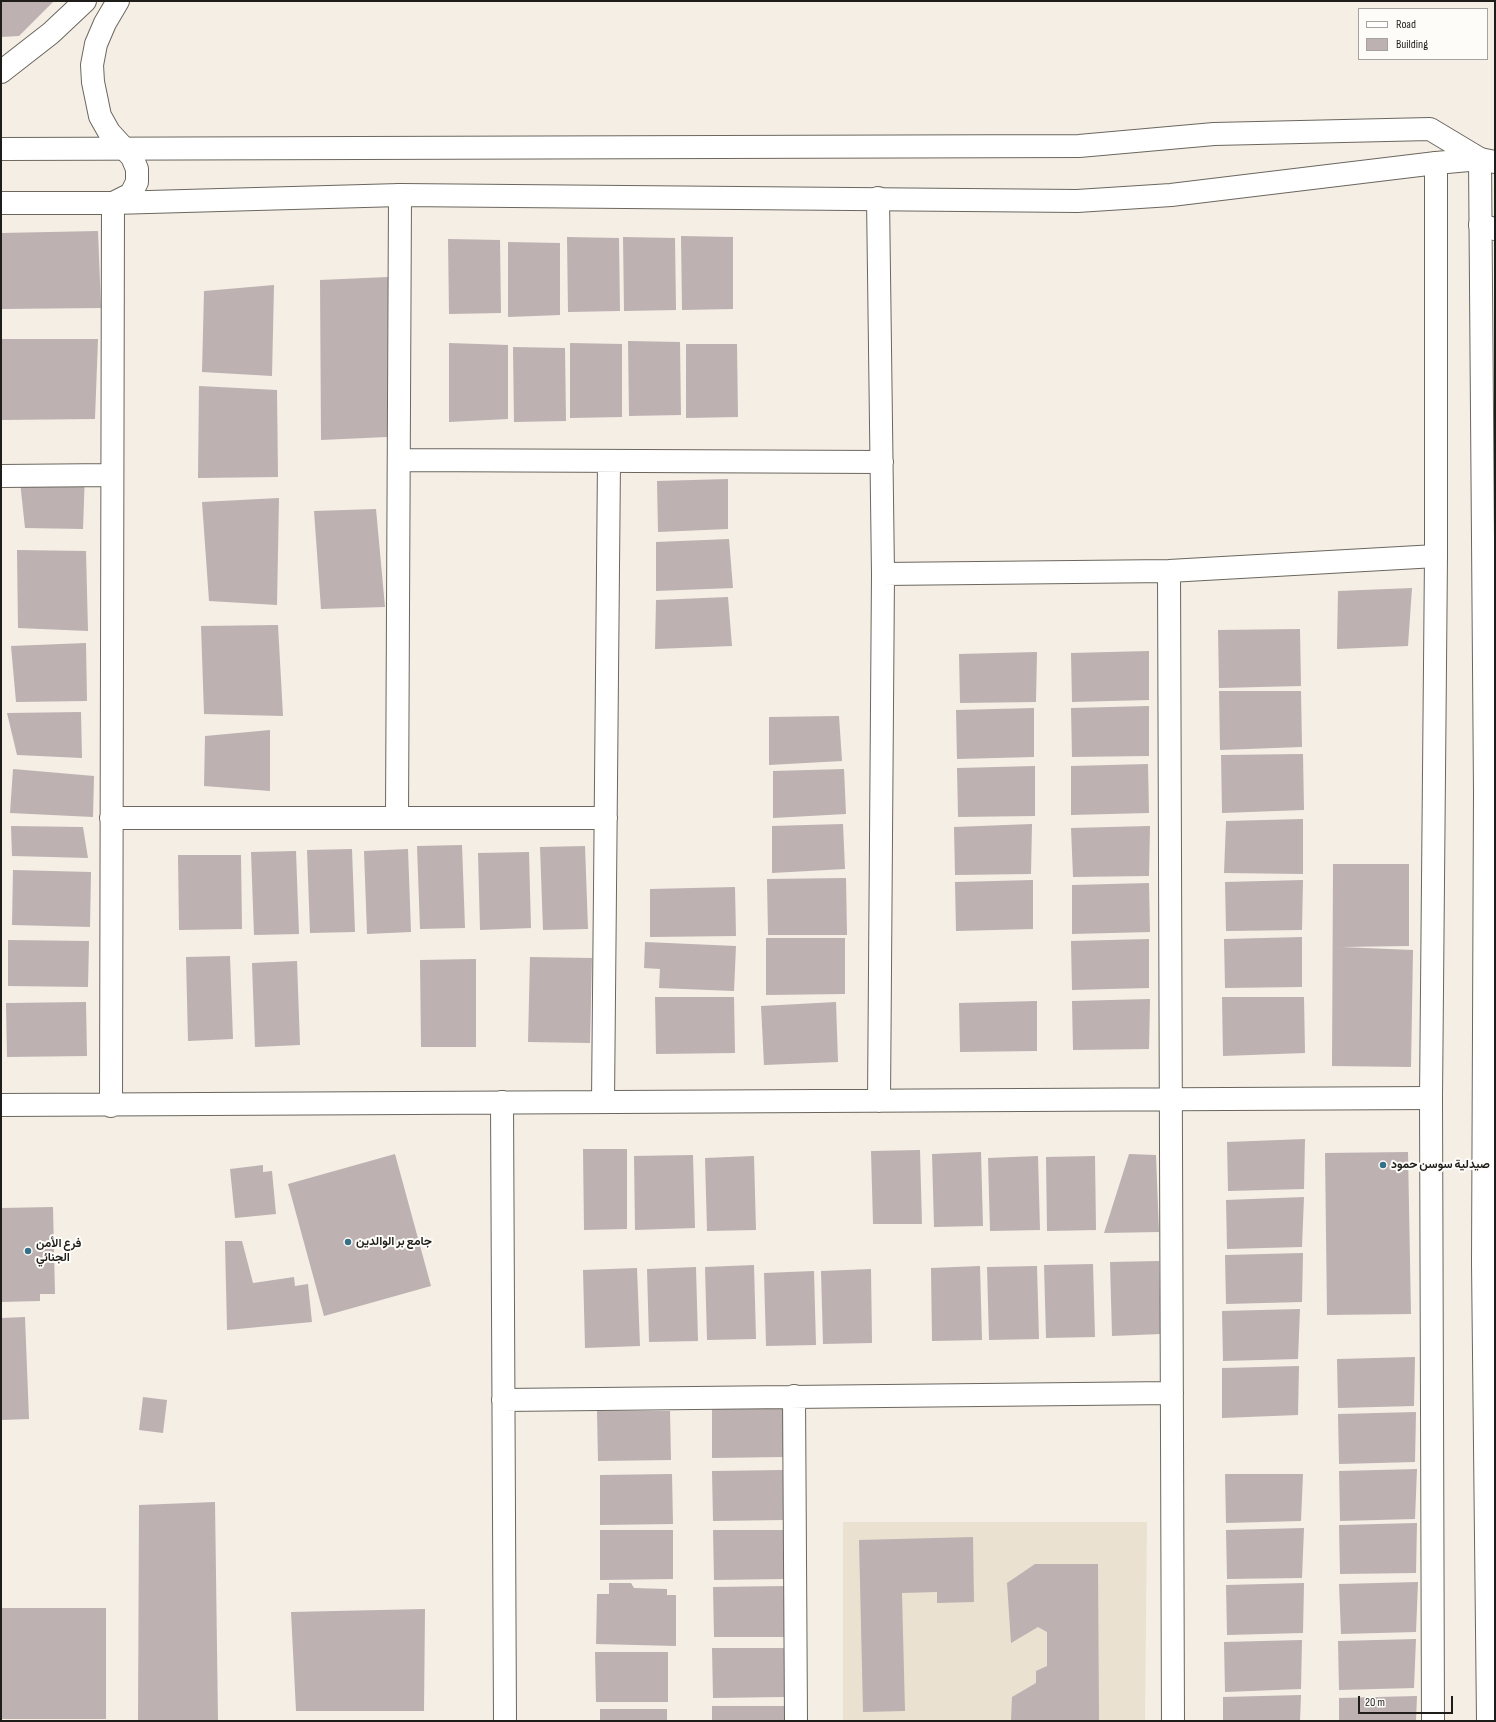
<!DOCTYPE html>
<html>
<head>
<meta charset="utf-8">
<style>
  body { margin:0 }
  #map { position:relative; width:1496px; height:1722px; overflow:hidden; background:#f4eee5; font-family:"Sofia Sans Condensed",sans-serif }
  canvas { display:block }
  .frame { position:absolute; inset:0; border:2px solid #1e1d19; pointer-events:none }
  .legend { position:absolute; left:1358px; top:8px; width:130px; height:52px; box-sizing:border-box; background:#fefcf8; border:1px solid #a4a39f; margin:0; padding:5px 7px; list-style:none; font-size:12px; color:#1e1d19 }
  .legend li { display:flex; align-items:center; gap:8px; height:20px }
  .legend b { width:20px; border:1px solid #a4a39f }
  .scale { position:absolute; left:1358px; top:1696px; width:95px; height:18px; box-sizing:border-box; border:2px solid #1e1d19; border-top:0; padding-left:5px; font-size:12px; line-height:14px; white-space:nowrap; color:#1e1d19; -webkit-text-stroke:3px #fefcf8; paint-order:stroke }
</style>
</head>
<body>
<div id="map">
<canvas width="1496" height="1722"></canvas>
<div class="frame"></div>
<ul class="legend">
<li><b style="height:5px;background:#fff"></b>Road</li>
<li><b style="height:11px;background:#bdb1b1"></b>Building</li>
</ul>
<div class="scale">20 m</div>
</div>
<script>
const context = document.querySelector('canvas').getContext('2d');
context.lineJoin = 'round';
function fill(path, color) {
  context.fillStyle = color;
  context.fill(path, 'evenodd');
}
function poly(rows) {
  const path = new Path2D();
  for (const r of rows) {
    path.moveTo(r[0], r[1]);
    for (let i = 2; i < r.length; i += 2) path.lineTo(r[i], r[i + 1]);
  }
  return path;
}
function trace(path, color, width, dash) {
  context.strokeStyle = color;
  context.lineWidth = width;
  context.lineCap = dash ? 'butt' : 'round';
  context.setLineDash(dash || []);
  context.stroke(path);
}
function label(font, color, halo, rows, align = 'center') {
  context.font = font + ' "Sofia Sans Condensed",Vazirmatn,sans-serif';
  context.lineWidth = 4;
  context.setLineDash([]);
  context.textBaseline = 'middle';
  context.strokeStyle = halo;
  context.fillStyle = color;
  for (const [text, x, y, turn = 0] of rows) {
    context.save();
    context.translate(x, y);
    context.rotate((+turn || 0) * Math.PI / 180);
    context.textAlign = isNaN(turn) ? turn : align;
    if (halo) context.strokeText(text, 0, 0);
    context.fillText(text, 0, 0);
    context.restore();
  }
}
const built = poly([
  [843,1522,1147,1522,1145,1721,843,1721]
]);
const building = poly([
  [1,1,54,1,19,36,1,37],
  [98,231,101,308,1,309,1,233],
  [681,236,733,237,733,309,682,310],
  [567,237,619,238,620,311,568,312],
  [623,237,675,238,676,310,624,311],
  [448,239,500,240,501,313,449,314],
  [508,242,560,243,560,315,508,317],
  [388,277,387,437,321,440,320,280],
  [274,285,272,376,202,372,204,291],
  [1,339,98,339,95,419,1,420],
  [628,341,680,342,681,415,629,416],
  [449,343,508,345,508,419,449,422],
  [570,343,622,344,622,417,570,418],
  [686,344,737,344,738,417,686,418],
  [513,347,565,348,566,421,514,422],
  [199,386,277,390,278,477,198,478],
  [19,472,85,473,83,529,25,528],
  [728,479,728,529,658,532,657,481],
  [279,498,277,605,209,601,202,502],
  [376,509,385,607,321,609,314,511],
  [729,539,733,588,656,591,656,542],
  [17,550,86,551,88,631,18,628],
  [1412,588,1408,646,1337,649,1338,591],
  [728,597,732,646,655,649,656,600],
  [278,625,283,716,204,714,201,626],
  [1300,629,1301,686,1219,688,1218,630],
  [86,643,87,701,16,702,11,646],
  [1149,651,1149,700,1072,702,1071,653],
  [1037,652,1036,702,960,703,959,654],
  [1219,691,1301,691,1302,747,1220,750],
  [1149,706,1149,756,1072,757,1071,708],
  [1034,708,1034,757,957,759,956,710],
  [81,712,82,758,17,755,7,713],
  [839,716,842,761,769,765,769,717],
  [270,730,270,791,204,786,205,736],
  [1303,754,1304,810,1222,813,1221,755],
  [1148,764,1149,813,1071,815,1071,766],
  [1035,766,1035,816,958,817,957,768],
  [13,769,94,776,93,817,10,813],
  [844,769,846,814,773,818,773,771],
  [1303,819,1303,874,1224,873,1226,821],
  [843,824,845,869,772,873,772,826],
  [1032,824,1031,874,955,875,954,827],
  [11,826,83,827,88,858,12,856],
  [1150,826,1149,876,1073,877,1071,828],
  [462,845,465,928,420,929,417,846],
  [585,846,588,929,543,930,540,847],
  [352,849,355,932,310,933,307,850],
  [408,849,411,932,367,934,364,851],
  [296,851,299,934,254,935,251,852],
  [529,852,531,928,480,930,478,853],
  [178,855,241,855,242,929,179,930],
  [1333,864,1409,864,1409,946,1341,947,1413,950,1411,1067,1332,1066],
  [13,870,91,872,90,927,12,925],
  [846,878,847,935,768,935,767,879],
  [1033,880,1033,929,956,931,955,882],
  [1303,880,1302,930,1226,931,1225,882],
  [1149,883,1150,932,1072,934,1072,885],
  [735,887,736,936,650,937,650,889],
  [1302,937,1302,987,1225,988,1224,939],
  [766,938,845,938,845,994,766,995],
  [1149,939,1149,988,1072,990,1071,941],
  [8,940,89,941,88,987,8,986],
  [645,942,736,946,734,991,659,988,660,969,644,968],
  [230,956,233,1039,188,1041,186,957],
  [530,957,592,958,590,1043,528,1042],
  [476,959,476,1047,421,1047,420,960],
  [297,961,300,1045,255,1047,252,963],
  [655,997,734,997,735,1053,656,1054],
  [1222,997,1304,997,1305,1053,1223,1056],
  [1150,999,1149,1049,1073,1050,1072,1001],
  [1037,1001,1037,1051,960,1052,959,1003],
  [86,1002,87,1056,7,1057,6,1003],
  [836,1002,838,1062,764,1065,761,1006],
  [1305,1139,1304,1189,1228,1191,1227,1142],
  [583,1149,627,1149,627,1229,584,1230],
  [920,1150,922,1224,873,1224,871,1151],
  [981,1152,983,1226,934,1227,932,1154],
  [1408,1152,1411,1314,1327,1315,1325,1153],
  [395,1154,431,1286,324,1316,288,1184],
  [1129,1154,1156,1155,1159,1232,1104,1233],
  [693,1155,695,1228,635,1230,634,1156],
  [754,1156,756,1230,707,1231,705,1158],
  [1038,1156,1040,1230,990,1231,988,1158],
  [1095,1156,1096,1230,1047,1231,1046,1157],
  [263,1165,263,1172,272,1171,276,1214,235,1218,230,1169],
  [1304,1197,1302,1247,1227,1249,1226,1200],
  [53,1207,55,1294,40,1294,40,1301,1,1302,1,1208],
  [225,1241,242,1241,253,1283,294,1277,295,1286,308,1284,312,1322,227,1330],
  [1303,1253,1302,1302,1226,1304,1225,1255],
  [1159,1261,1161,1334,1112,1336,1110,1262],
  [1093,1264,1095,1337,1046,1338,1044,1265],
  [754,1265,756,1339,707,1340,705,1267],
  [980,1266,982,1340,932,1341,931,1268],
  [1037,1266,1039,1339,989,1340,987,1267],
  [696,1267,698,1341,649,1342,647,1269],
  [637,1268,640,1346,585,1348,583,1270],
  [871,1269,872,1343,823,1344,821,1271],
  [814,1271,816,1345,766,1346,764,1273],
  [1300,1309,1298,1359,1223,1361,1222,1311],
  [25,1317,29,1419,1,1420,1,1318],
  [1415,1357,1414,1406,1338,1408,1337,1359],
  [1299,1366,1298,1415,1222,1418,1222,1368],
  [143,1397,167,1400,163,1433,139,1430],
  [712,1408,784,1408,785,1457,712,1458],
  [597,1411,670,1411,671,1460,598,1461],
  [1416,1412,1415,1462,1339,1464,1338,1414],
  [1417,1469,1415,1519,1340,1521,1339,1471],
  [784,1470,785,1520,713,1521,712,1471],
  [672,1474,673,1524,600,1525,600,1475],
  [1225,1474,1303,1474,1301,1521,1226,1523],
  [215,1502,218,1721,138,1721,139,1505],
  [1417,1523,1416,1573,1340,1574,1339,1525],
  [1304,1528,1302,1578,1227,1579,1226,1530],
  [600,1530,673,1530,673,1579,600,1580],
  [713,1530,786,1530,786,1579,714,1580],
  [973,1537,974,1602,937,1603,937,1592,902,1593,905,1711,863,1712,859,1540],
  [1035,1564,1098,1564,1099,1721,1011,1721,1012,1697,1036,1683,1036,1671,1047,1666,1047,1632,1038,1627,1011,1643,1007,1583],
  [1418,1582,1416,1632,1341,1634,1339,1584],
  [609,1583,631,1583,634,1588,667,1589,667,1595,676,1595,676,1646,596,1644,597,1594,609,1594],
  [1304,1583,1303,1633,1227,1635,1226,1585],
  [786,1586,786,1637,714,1637,713,1587],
  [1,1608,106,1608,106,1719,1,1719],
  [425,1609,424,1711,296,1711,291,1612],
  [1416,1639,1414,1688,1339,1690,1338,1641],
  [1302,1640,1301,1689,1225,1692,1224,1642],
  [712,1648,785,1648,785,1697,713,1698],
  [595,1652,668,1652,668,1702,596,1702],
  [1301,1695,1300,1721,1223,1721,1223,1697],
  [1417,1696,1416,1721,1339,1721,1339,1698],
  [712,1706,784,1706,784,1721,712,1721],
  [600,1709,667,1709,667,1721,600,1721]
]);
const street = poly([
  [1,72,51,33,85,1],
  [1436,163,1480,159,1495,162],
  [878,198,883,574,879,1101],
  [1480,225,1495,229],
  [399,460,882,462],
  [1,476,112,475],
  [1169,571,1173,1721],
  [883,574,1169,571,1436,556],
  [397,817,400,195],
  [111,818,606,818],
  [502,1102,505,1721],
  [603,1102,609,461],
  [1,1105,1431,1098],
  [111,1106,113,203,131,194,137,182,137,169,132,157,109,132,100,116,93,82,92,65,96,44,105,23,118,1],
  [794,1396,796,1721],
  [503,1400,1172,1393]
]);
const secondary = poly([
  [1,149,1079,146,1214,134,1430,129,1480,159,1485,792,1483,1262,1488,1721],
  [1,203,113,203,400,195,1077,201,1171,195,1436,163,1436,556,1431,1098,1433,1721]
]);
const markers = [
  [1383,1165,4,"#347087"],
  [348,1242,4,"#347087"],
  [28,1251,4,"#347087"]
];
const poiNames = [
  ["صيدلية سوسن حمود",1391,1165],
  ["جامع بر الوالدين",356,1242],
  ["فرع الأمن",36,1244],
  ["الجنائي",36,1258]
];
fill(built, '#ebe1d1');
fill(building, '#bdb1b1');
trace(street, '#6b675f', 24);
trace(secondary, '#6b675f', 24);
trace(street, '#fff', 22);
trace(secondary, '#fff', 22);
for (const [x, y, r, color] of markers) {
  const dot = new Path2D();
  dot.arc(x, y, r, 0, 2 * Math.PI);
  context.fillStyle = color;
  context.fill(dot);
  trace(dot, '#fefcf8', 1.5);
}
label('bold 12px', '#1e1d19', '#fefcf8', poiNames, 'left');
</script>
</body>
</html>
